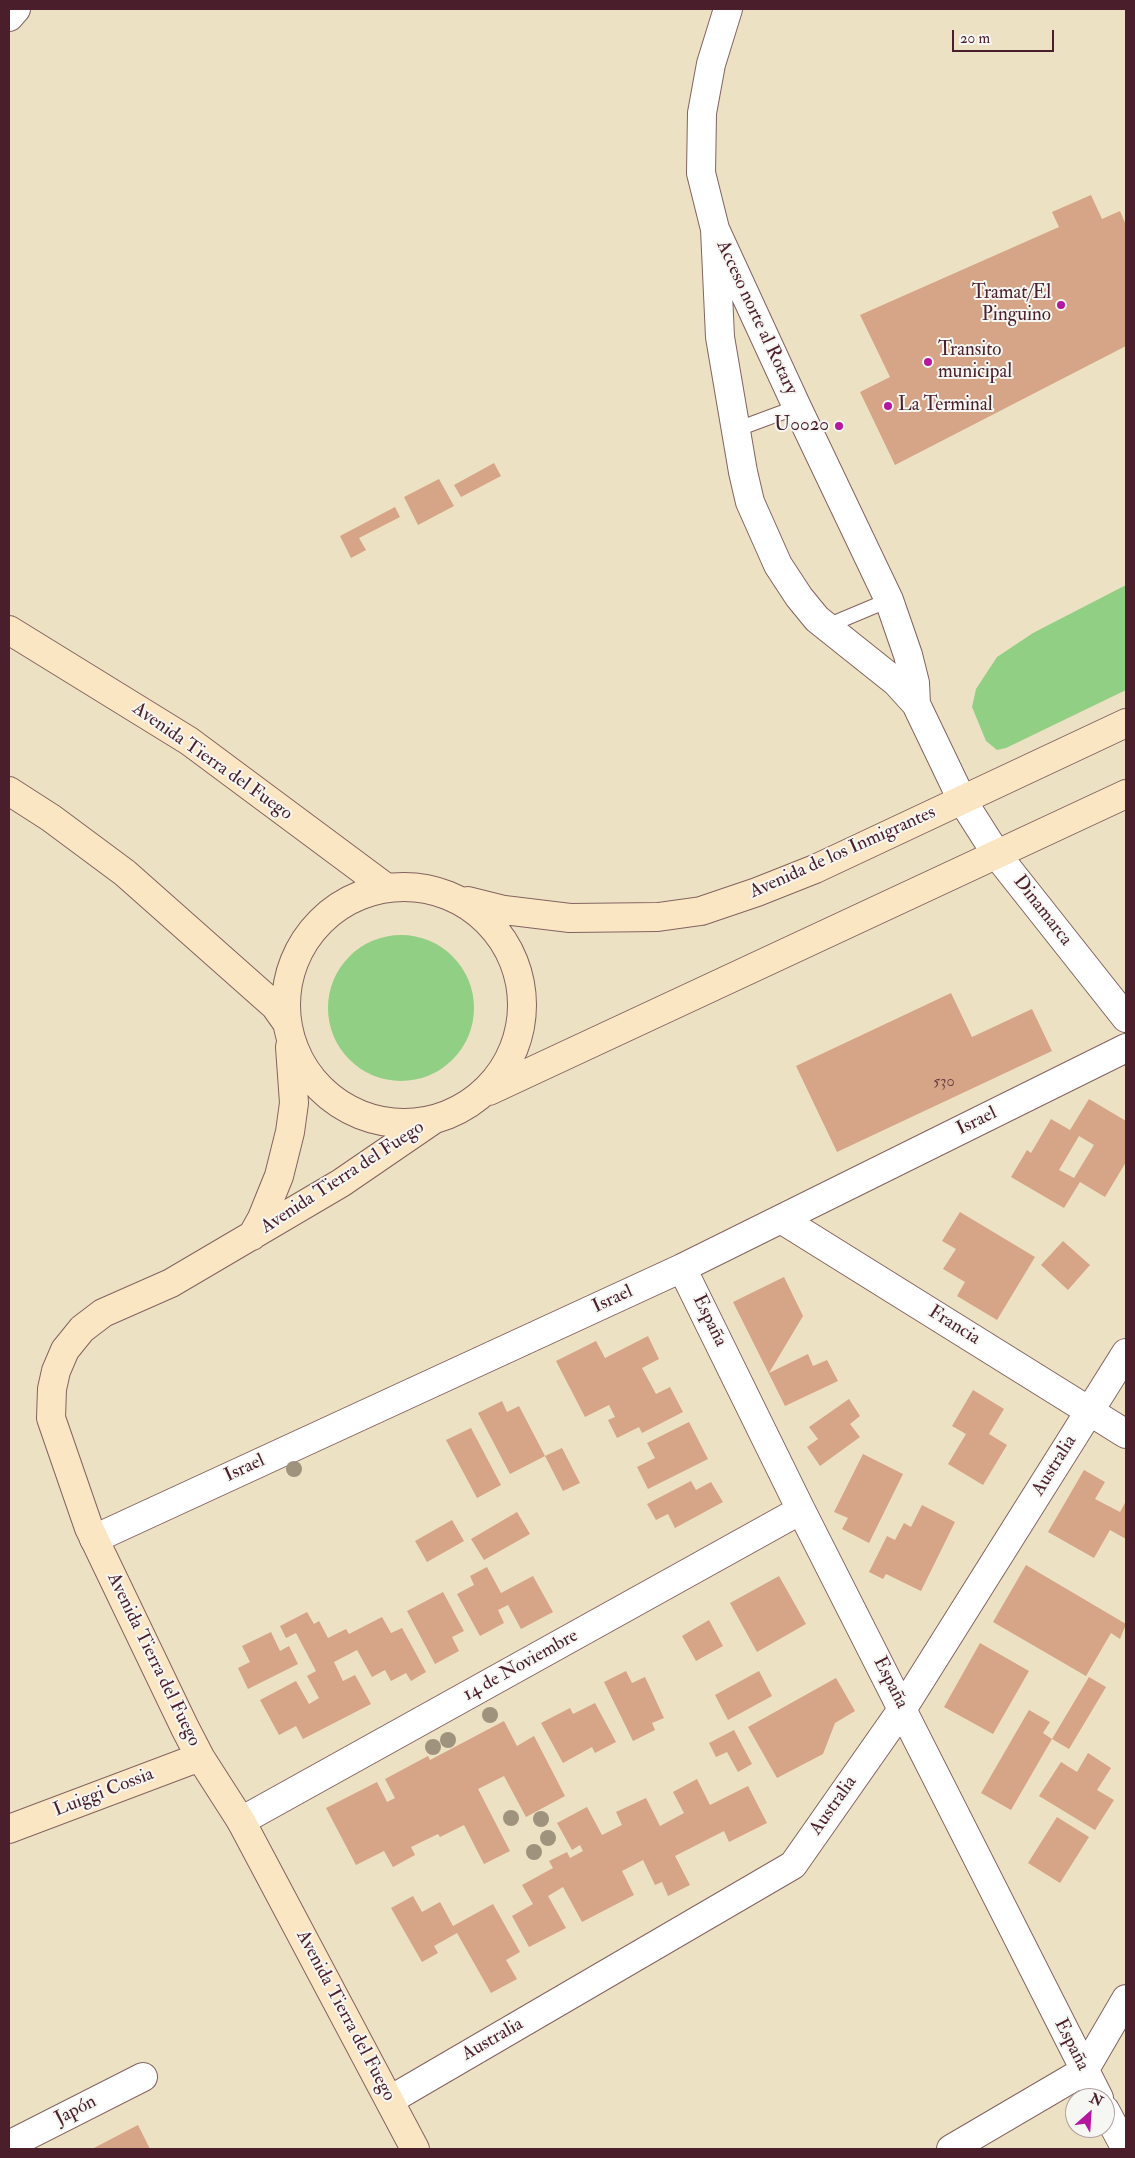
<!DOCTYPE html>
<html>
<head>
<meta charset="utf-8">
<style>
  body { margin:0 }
  #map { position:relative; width:1135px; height:2158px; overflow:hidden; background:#ede1c3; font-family:"IM FELL Double Pica",serif }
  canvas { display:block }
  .frame { position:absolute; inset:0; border:10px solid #4a1f2b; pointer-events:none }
  .north { position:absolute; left:1065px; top:2088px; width:50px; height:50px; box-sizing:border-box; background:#f6f6f2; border:1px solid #b1a0a2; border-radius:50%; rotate:26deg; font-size:14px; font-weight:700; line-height:20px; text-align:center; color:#4a1f2b }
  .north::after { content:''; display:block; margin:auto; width:18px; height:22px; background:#b5179e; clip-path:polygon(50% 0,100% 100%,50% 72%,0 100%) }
  .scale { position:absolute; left:952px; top:30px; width:102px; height:22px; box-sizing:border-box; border:2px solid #4a1f2b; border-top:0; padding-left:6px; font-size:15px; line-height:18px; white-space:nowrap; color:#4a1f2b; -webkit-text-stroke:4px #f6f6f2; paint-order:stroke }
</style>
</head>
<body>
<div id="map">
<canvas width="1135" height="2158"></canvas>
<div class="frame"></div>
<div class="north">N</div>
<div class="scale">20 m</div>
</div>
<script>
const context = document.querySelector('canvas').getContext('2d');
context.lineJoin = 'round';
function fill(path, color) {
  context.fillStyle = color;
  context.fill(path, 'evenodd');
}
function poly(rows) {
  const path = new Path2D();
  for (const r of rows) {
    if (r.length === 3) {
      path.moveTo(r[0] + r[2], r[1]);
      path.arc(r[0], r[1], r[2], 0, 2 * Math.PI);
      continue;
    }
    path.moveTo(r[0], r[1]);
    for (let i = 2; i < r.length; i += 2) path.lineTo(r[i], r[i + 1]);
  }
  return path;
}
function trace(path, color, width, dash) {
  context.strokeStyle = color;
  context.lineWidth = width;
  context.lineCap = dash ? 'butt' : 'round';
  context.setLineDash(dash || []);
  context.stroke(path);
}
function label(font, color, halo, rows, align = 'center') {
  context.font = font + ' "IM FELL Double Pica",serif';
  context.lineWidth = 4;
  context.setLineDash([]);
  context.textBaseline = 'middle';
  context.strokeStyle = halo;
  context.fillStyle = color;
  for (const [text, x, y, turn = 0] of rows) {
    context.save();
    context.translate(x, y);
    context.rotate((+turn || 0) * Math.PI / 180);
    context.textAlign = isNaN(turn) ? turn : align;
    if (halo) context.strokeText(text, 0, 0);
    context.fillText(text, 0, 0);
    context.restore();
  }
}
const green = poly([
  [1126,585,1126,690,1006,748,997,750,986,741,972,707,976,689,997,657,1033,633],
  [401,1008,73]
]);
const building = poly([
  [1091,195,1102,219,1120,211,1126,225,1126,346,895,465,860,392,890,377,860,315,1059,227,1052,212],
  [494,463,501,476,461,497,454,485],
  [439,479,454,506,418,525,404,497],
  [395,507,400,517,359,538,366,550,351,558,340,536],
  [951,993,972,1037,1032,1009,1052,1051,837,1152,796,1066],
  [1089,1099,1126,1121,1126,1162,1105,1197,1080,1182,1064,1208,1011,1177,1027,1150,1031,1153,1051,1119,1070,1130],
  [1079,1136,1094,1145,1074,1178,1059,1170],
  [960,1212,1035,1257,997,1320,957,1296,965,1282,943,1269,956,1249,942,1241],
  [1063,1241,1090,1265,1068,1290,1041,1265],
  [784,1277,803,1316,769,1373,808,1354,813,1366,827,1360,838,1381,785,1406,733,1302],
  [648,1336,659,1359,642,1368,656,1394,670,1387,683,1412,642,1433,639,1427,617,1438,608,1420,615,1417,609,1405,585,1417,556,1361,596,1341,605,1358],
  [973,1390,1004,1409,989,1434,1007,1445,983,1485,948,1464,966,1434,952,1426],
  [849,1399,860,1416,850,1424,860,1437,820,1466,807,1447,818,1439,809,1427],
  [502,1401,507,1412,519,1406,545,1456,562,1448,580,1483,563,1491,545,1456,510,1474,478,1413],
  [689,1422,708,1459,648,1489,637,1467,655,1458,647,1443],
  [471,1428,501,1485,477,1498,446,1440],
  [863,1454,903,1474,869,1543,842,1529,848,1518,834,1512],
  [1084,1470,1105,1482,1095,1499,1120,1512,1126,1501,1126,1539,1110,1530,1094,1558,1048,1532],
  [691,1481,696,1490,711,1482,723,1502,675,1528,668,1514,656,1520,647,1504],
  [922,1505,955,1522,921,1591,886,1574,883,1579,869,1572,887,1536,895,1540,904,1523,911,1527],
  [517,1512,530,1534,484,1560,471,1539],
  [452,1520,464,1541,427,1562,415,1541],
  [1026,1565,1126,1624,1120,1639,1111,1633,1086,1676,993,1622],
  [487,1567,501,1593,533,1576,553,1612,521,1629,508,1605,498,1610,504,1623,480,1636,457,1594,474,1585,470,1576],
  [779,1576,806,1624,757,1652,730,1603],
  [443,1592,464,1631,452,1637,459,1651,435,1664,407,1611],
  [307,1612,314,1624,319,1621,328,1638,346,1629,349,1634,382,1617,391,1633,402,1628,426,1672,411,1681,406,1673,391,1681,385,1670,372,1677,357,1650,334,1662,343,1681,355,1675,371,1704,303,1739,296,1726,279,1735,260,1700,296,1681,309,1704,319,1698,307,1676,316,1671,296,1633,286,1638,280,1626],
  [709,1620,723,1646,696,1661,682,1636],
  [271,1632,280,1651,289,1646,298,1664,248,1689,238,1668,250,1662,242,1646],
  [980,1643,1029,1671,993,1734,944,1707],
  [626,1671,632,1683,645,1677,664,1718,652,1723,655,1730,633,1741,604,1682],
  [759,1671,772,1696,728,1720,715,1695],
  [1089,1677,1106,1687,1069,1749,1052,1739],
  [836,1678,855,1711,835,1723,823,1754,777,1778,748,1727],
  [595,1703,616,1742,595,1753,592,1747,563,1763,541,1723,570,1708,573,1714],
  [1029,1710,1050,1722,1043,1733,1052,1739,1011,1810,981,1793],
  [504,1721,517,1746,534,1736,565,1796,526,1817,504,1776,478,1789,510,1851,484,1864,464,1825,440,1837,438,1834,411,1847,415,1855,393,1867,384,1851,356,1865,326,1808,377,1782,387,1802,395,1798,385,1779,428,1756,430,1760],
  [734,1730,752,1764,738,1772,727,1752,716,1757,709,1743],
  [1088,1753,1111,1768,1097,1790,1114,1800,1095,1830,1039,1796,1061,1762,1077,1772],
  [697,1779,710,1805,748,1786,767,1823,729,1842,724,1831,675,1856,690,1885,668,1896,662,1882,655,1885,643,1860,622,1871,634,1895,582,1922,563,1887,548,1896,566,1928,529,1947,512,1916,533,1904,522,1885,553,1868,549,1861,567,1852,570,1858,583,1851,580,1845,572,1850,557,1823,587,1807,602,1835,622,1825,616,1812,646,1798,660,1826,684,1813,673,1792],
  [1057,1817,1089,1837,1060,1883,1028,1863],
  [413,1896,422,1912,440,1902,453,1926,493,1904,520,1952,506,1960,517,1979,491,1993,457,1933,434,1946,438,1953,422,1962,391,1908],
  [138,2125,150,2149,92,2149]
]);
const lane = poly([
  [735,430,797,407],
  [827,626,889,600]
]);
const street = poly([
  [728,9,711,64,702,113,701,173,715,229,797,407,889,600,908,655,915,683,916,704],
  [9,17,16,9],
  [715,229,720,337,743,472,750,502,778,565,799,597,817,619,896,682,916,704,962,800,997,855,1126,1018],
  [781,1219,1126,1434],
  [682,1268,801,1510,1099,2098],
  [94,1539,682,1268,1126,1048],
  [241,1821,801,1510],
  [390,2100,793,1865,903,1708,1126,1353],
  [1105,2110,1126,2149],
  [9,2145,143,2077],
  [951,2149,1084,2071,1126,1999]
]);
const secondary = poly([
  [9,630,189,741,384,886],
  [9,791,51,818,125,873,275,1006,287,1023],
  [404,1005,118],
  [468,901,504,910,570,918,658,917,701,911,757,892,815,869,1126,723],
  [489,1091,1126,794],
  [252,1236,262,1218,279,1176,290,1132,294,1103,290,1047],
  [9,1829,200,1757],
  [415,2149,241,1821,200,1757,185,1728,89,1528,51,1418,52,1389,56,1371,65,1350,82,1329,103,1313,171,1283,341,1183,433,1120]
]);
const trees = [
  [294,1469],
  [490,1715],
  [448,1740],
  [433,1747],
  [511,1818],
  [541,1819],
  [548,1838],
  [534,1852]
];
const markers = [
  [1061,305,5,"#b5179e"],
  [928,362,5,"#b5179e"],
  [888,406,5,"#b5179e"],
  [839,426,5,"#b5179e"]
];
const numberNames = [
  ["530",944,1083]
];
const poiNames = [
  ["Tramat/El",1051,294],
  ["Pinguino",1051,316],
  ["Transito",938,351,"left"],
  ["municipal",938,373,"left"],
  ["La Terminal",898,406,"left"],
  ["U0020",829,426]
];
const streetNames = [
  ["Acceso norte al Rotary",756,318,65],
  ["Avenida Tierra del Fuego",212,762,35],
  ["Avenida de los Inmigrantes",843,853,-24],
  ["Dinamarca",1042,911,52],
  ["Israel",977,1122,-26],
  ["Avenida Tierra del Fuego",343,1178,-33],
  ["Israel",613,1300,-25],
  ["España",709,1321,64],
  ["Francia",954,1326,32],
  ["Australia",1055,1466,-58],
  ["Israel",245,1469,-25],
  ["Avenida Tierra del Fuego",153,1660,64],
  ["14 de Noviembre",521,1666,-29],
  ["España",890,1683,63],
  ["Luiggi Cossia",104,1793,-21],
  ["Australia",834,1806,-55],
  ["Avenida Tierra del Fuego",345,2016,62],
  ["Australia",493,2040,-30],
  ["España",1071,2045,63],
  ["Japón",76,2111,-27]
];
fill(green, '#91cf85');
fill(building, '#d6a486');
trace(lane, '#836360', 16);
trace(street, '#836360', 30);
trace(secondary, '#836360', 30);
trace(lane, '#fff', 14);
trace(street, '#fff', 28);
trace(secondary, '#fbe6c3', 28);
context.fillStyle = '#9f937e';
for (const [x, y] of trees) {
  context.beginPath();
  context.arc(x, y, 8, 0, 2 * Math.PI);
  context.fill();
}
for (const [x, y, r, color] of markers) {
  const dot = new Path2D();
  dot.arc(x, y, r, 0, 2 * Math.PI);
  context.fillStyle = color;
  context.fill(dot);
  trace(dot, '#f6f6f2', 2);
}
label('16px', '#6d4042', null, numberNames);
label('19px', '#4a1f2b', '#f6f6f2', poiNames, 'right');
label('19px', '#4a1f2b', '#f6f6f2', streetNames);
</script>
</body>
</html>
